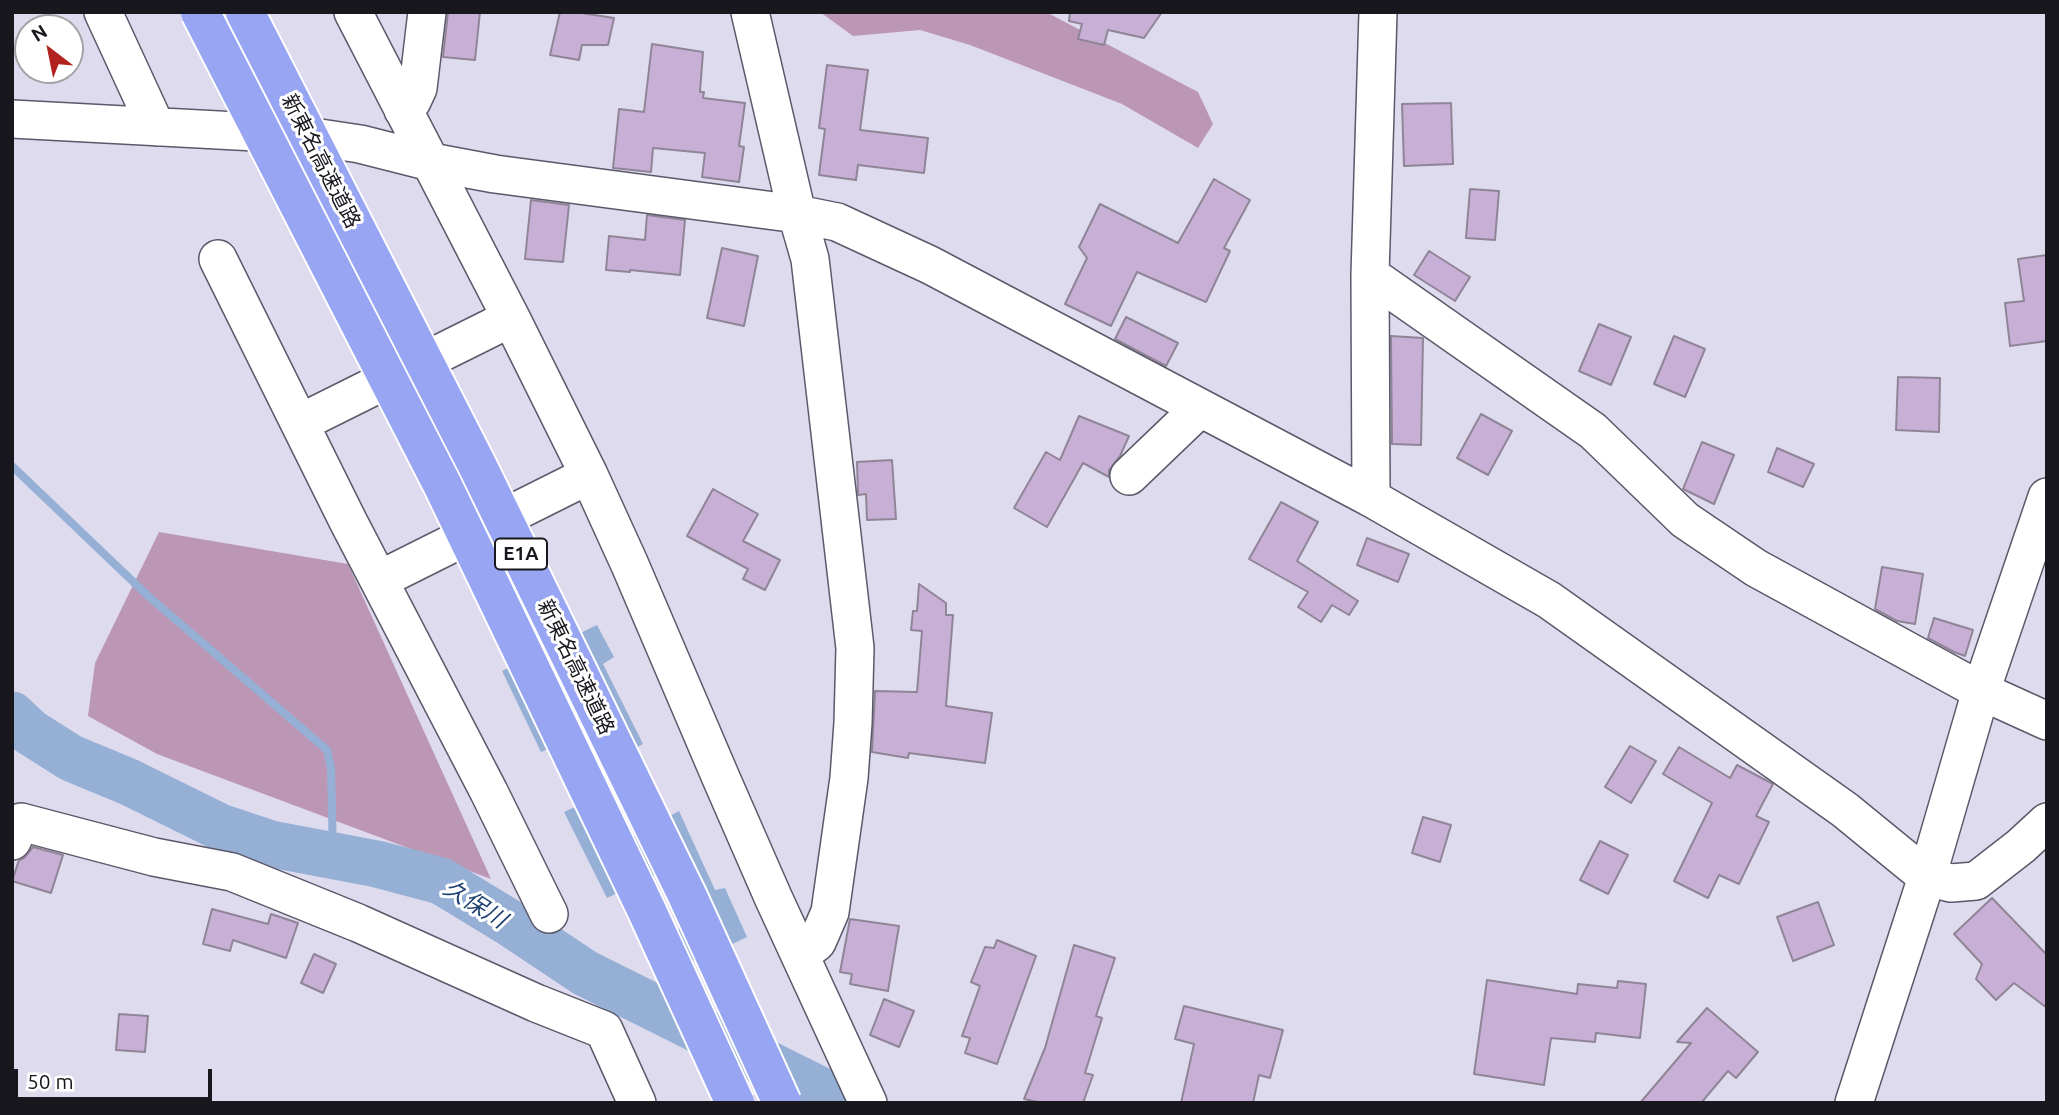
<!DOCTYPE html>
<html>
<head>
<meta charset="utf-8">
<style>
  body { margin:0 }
  #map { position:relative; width:2059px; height:1115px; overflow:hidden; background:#dfdbef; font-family:Ubuntu,sans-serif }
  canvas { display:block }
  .frame { position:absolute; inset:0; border:14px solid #18171d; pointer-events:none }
  .north { position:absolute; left:14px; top:14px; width:70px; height:70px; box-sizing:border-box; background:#fff; border:2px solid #a3a2a5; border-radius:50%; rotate:328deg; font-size:19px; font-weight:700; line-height:28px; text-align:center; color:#18171d }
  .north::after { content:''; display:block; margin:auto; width:24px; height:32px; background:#b2231f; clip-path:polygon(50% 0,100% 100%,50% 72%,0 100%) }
  .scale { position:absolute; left:14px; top:1069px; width:198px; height:32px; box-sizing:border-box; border:4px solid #18171d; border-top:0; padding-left:9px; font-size:21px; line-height:24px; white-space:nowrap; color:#18171d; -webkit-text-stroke:5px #fff; paint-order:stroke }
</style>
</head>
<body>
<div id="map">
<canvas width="2059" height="1115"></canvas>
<div class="frame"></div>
<div class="north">N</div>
<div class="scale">50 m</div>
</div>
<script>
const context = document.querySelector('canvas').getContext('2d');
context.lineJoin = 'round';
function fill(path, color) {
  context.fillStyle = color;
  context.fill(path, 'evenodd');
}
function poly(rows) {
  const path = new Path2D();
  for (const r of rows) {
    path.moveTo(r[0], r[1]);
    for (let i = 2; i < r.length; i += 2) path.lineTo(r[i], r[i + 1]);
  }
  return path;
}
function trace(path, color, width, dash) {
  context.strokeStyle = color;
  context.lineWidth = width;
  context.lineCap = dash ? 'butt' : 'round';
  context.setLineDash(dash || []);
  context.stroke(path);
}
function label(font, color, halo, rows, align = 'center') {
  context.font = font + ' Ubuntu,"Noto Sans JP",sans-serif';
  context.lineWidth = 6;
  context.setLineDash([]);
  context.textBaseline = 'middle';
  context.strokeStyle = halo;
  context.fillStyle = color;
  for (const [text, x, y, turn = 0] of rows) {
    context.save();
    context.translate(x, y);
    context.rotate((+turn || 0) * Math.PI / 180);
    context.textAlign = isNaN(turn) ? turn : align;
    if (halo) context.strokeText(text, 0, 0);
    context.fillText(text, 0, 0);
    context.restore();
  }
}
const forest = poly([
  [820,12,1046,12,1198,92,1213,124,1198,148,1122,104,970,45,920,30,853,36],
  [159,532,348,564,491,879,157,754,88,716,95,663]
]);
const water = poly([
  [597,625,614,657,603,664,643,744,612,761,595,729,541,752,502,671],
  [603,794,626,840,679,811,715,890,725,888,747,937,695,962,678,953,670,934,683,926,658,874,607,898,564,812]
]);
const stream = poly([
  [12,466,147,595,327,750,331,768,333,856]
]);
const river = poly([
  [12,715,30,732,71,758,129,782,220,827,271,844,377,864,441,881,510,923,585,973,846,1103]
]);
const building = poly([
  [448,12,480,12,475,60,443,57,448,12],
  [560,12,575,12,614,18,608,45,582,45,579,60,550,55,560,12],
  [1070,12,1162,12,1144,38,1108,30,1104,45,1078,39,1082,24,1069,21,1070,12],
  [652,44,703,52,700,92,704,92,703,98,745,103,739,146,744,147,739,182,702,177,705,153,653,148,651,172,613,168,619,109,644,112,652,44],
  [827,65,868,70,860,130,928,138,924,173,858,165,856,180,819,175,825,129,819,128,827,65],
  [1451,103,1453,164,1404,166,1402,104,1451,103],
  [1214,179,1250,200,1224,248,1230,251,1206,302,1137,272,1111,326,1065,304,1087,258,1079,247,1100,204,1178,243,1214,179],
  [1470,189,1499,191,1495,240,1466,238,1470,189],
  [531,200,569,205,563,262,525,259,531,200],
  [647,215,685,220,680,275,630,270,630,272,606,270,609,236,645,240,647,215],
  [722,248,758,256,744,326,707,318,722,248],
  [1429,251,1470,277,1455,301,1414,275,1429,251],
  [2047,255,2047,341,2010,346,2005,303,2024,301,2018,259,2047,255],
  [1126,317,1178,343,1166,366,1115,339,1126,317],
  [1599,324,1631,337,1611,385,1579,371,1599,324],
  [1391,336,1423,338,1421,445,1392,444,1391,336],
  [1674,336,1705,349,1685,397,1654,384,1674,336],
  [1898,377,1940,378,1939,432,1896,430,1898,377],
  [1481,414,1512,431,1488,475,1457,458,1481,414],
  [1079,416,1129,436,1120,456,1109,470,1109,477,1083,463,1047,527,1014,508,1046,452,1060,460,1079,416],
  [1702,442,1734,455,1714,504,1683,489,1702,442],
  [1777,448,1814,464,1803,487,1768,472,1777,448],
  [892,460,896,519,867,520,866,494,858,495,857,462,892,460],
  [713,489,758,514,743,541,780,560,765,590,743,579,748,569,687,536,713,489],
  [1281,502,1318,522,1297,561,1358,601,1349,615,1332,605,1321,622,1298,607,1308,592,1249,559,1281,502],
  [1367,538,1409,554,1398,582,1357,565,1367,538],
  [1882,567,1923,574,1915,624,1897,621,1875,609,1882,567],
  [919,584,946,603,946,615,953,615,946,706,992,713,985,763,909,753,908,758,872,752,875,691,917,692,922,631,911,630,913,611,917,611,919,584],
  [1934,618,1973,630,1965,656,1954,652,1928,638,1934,618],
  [1630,746,1656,761,1631,803,1605,787,1630,746],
  [1679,747,1730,778,1737,765,1773,784,1756,816,1769,822,1739,884,1719,875,1708,898,1674,881,1712,803,1663,774,1679,747],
  [1423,817,1451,825,1440,862,1412,853,1423,817],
  [1600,841,1628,855,1608,894,1580,880,1600,841],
  [33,847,63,855,51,893,12,881,19,860,24,858,33,847],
  [1992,898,2047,955,2047,1008,2014,983,1996,1000,1976,979,1982,964,1954,934,1992,898],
  [1818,902,1834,945,1793,961,1777,917,1818,902],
  [212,909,268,924,271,914,298,923,286,958,233,940,230,951,203,944,212,909],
  [850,919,899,926,888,991,850,984,852,974,840,972,850,919],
  [997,940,1036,956,997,1064,965,1053,970,1038,962,1036,980,986,971,982,985,947,994,948,997,940],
  [1074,945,1115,958,1096,1016,1102,1018,1085,1073,1093,1075,1083,1103,1042,1103,1024,1099,1045,1048,1074,945],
  [314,954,336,964,323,993,301,983,314,954],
  [1487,980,1577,994,1578,984,1617,988,1618,981,1646,984,1640,1038,1596,1033,1595,1042,1551,1038,1544,1085,1474,1074,1487,980],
  [884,999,914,1011,899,1047,870,1035,884,999],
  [1184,1006,1283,1030,1270,1078,1259,1075,1253,1103,1181,1103,1194,1044,1175,1039,1184,1006],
  [1707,1008,1758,1052,1736,1078,1728,1071,1701,1103,1640,1103,1691,1043,1677,1042,1707,1008],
  [119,1014,148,1016,145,1052,116,1050,119,1014]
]);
const minor = poly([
  [103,12,156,127],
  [353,12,511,318,589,475,630,565,721,778,773,897,868,1103],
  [750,12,797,214,810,259,855,648,853,723,849,778,830,912,817,942,800,955],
  [403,110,412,101,418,88,427,12],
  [12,119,293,134,360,144,431,162,495,174,797,214,837,222,930,265,1371,498,1549,600,1845,810,1927,877,1951,883,1976,881,2021,846,2047,822],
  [218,259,348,521,489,792,549,914],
  [1370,275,1593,431,1685,520,1756,568,1981,691,2047,721],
  [300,423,511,318],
  [1129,476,1200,408],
  [1371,498,1370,275,1378,12],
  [379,580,589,475],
  [12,841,21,822,154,857,232,872,358,923,536,1003,604,1030,637,1103],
  [1854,1103,1927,877,1981,691,2047,497]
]);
const highwayBridge = poly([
  [200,12,443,486,646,909,735,1103],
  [245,12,477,465,687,895,782,1103]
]);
const shields = [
  [521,554,52]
];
const shieldNames = [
  ["E1A",521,554]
];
const streetNames = [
  ["新東名高速道路",321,161,63],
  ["新東名高速道路",576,667,64]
];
const waterNames = [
  ["久保川",475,904,32]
];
fill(forest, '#bb97b5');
fill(water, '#95b0d4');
trace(stream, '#95b0d4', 8);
trace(river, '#95b0d4', 47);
fill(building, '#c8afd6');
trace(building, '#8f8596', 2);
trace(minor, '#5b5869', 40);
trace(minor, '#fff', 37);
trace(highwayBridge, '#fff', 42, []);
trace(highwayBridge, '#97a5f3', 38);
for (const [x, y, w] of shields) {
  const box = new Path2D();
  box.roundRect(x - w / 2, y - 15.5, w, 31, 5);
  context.fillStyle = '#fff';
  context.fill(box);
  trace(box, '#18171d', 2);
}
label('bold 19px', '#18171d', null, shieldNames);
label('21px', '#18171d', '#fff', streetNames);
label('italic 23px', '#1e4171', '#fff', waterNames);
</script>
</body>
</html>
